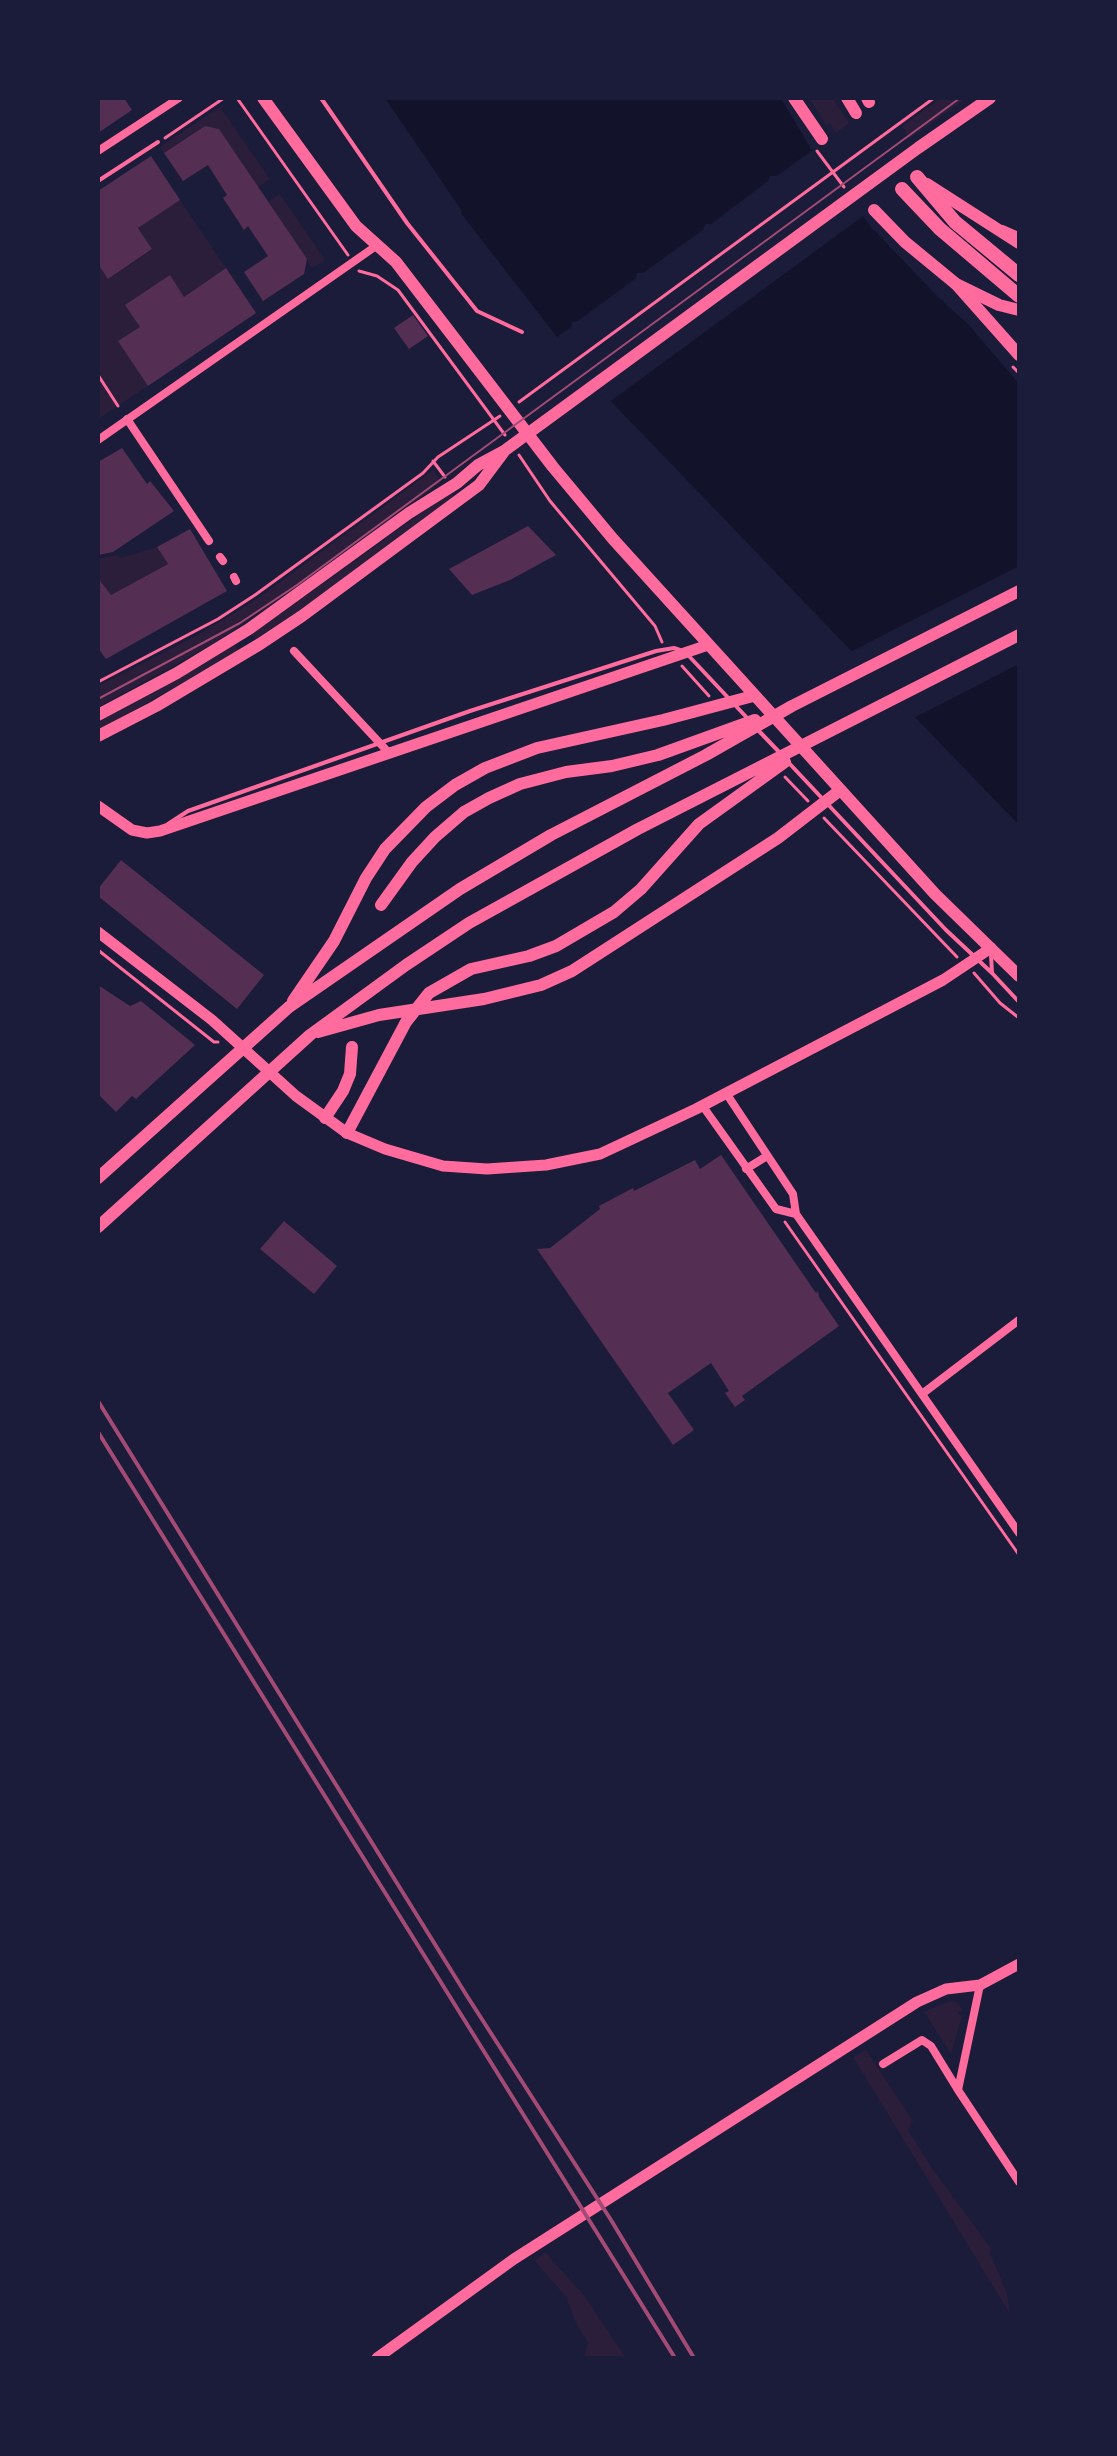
<!DOCTYPE html>
<html>
<head>
<meta charset="utf-8">
<style>
  body { margin:0 }
  #map { position:relative; width:1117px; height:2456px; overflow:hidden; background:#1b1b3a; font-family:"Space Grotesk",sans-serif }
  canvas { display:block }
  .frame { position:absolute; inset:0; border:100px solid #1b1b3a; pointer-events:none }
</style>
</head>
<body>
<div id="map">
<canvas width="1117" height="2456"></canvas>
<div class="frame"></div>
</div>
<script>
const context = document.querySelector('canvas').getContext('2d');
context.lineJoin = 'round';
function fill(path, color) {
  context.fillStyle = color;
  context.fill(path, 'evenodd');
}
function poly(rows) {
  const path = new Path2D();
  for (const r of rows) {
    path.moveTo(r[0], r[1]);
    for (let i = 2; i < r.length; i += 2) path.lineTo(r[i], r[i + 1]);
  }
  return path;
}
function trace(path, color, width, dash) {
  context.strokeStyle = color;
  context.lineWidth = width;
  context.lineCap = dash ? 'butt' : 'round';
  context.setLineDash(dash || []);
  context.stroke(path);
}
const green = poly([
  [809,98,833,98,849,123,836,133,830,123,826,125],
  [941,98,967,98,910,138,902,126],
  [220,107,270,179,258,187,219,129,205,126,164,153,160,147],
  [280,194,325,260,312,268,268,202],
  [180,200,226,268,184,297,170,276,126,306,140,327,119,341,148,386,98,419,98,264,108,279,152,250,138,228],
  [433,470,441,482,298,587,206,648,98,707,98,686,198,635,257,599],
  [452,494,454,497,327,591,256,640,252,634,441,499],
  [157,547,168,564,111,595,98,578,98,558,119,555,120,558],
  [235,644,239,651,98,730,98,722,172,683],
  [950,2001,956,2002,963,2010,957,2013,962,2016,951,2054,924,2012],
  [866,2050,913,2121,908,2130,934,2171,992,2250,989,2251,1007,2293,1010,2314,853,2057],
  [545,2252,583,2294,626,2358,584,2358,588,2343,576,2323,566,2297,535,2261]
]);
const water = poly([
  [385,98,781,98,811,149,872,228,939,298,969,325,1019,384,1019,825,603,393,557,337,461,213,462,211]
]);
const pier = poly([
  [815,148,866,214,608,403,553,340,571,327,572,322,578,321,636,278,637,273,643,273,703,230,705,224,711,224,768,181,770,176,777,176],
  [1019,566,1019,664,912,719,848,653]
]);
const building = poly([
  [98,98,124,98,132,110,98,133],
  [205,126,219,129,307,259,304,274,263,301,244,272,268,256,248,226,244,230,223,198,227,195,208,165,183,181,164,153],
  [151,156,180,200,138,228,152,249,108,279,98,264,98,191],
  [226,268,256,313,148,386,118,341,140,327,125,305,170,275,184,297],
  [413,315,428,336,409,349,394,328],
  [122,448,147,484,150,481,174,511,113,552,98,555,98,462],
  [528,526,556,555,510,580,472,595,449,569],
  [190,529,227,591,106,659,98,648,98,578,111,595,168,564,157,547],
  [121,860,264,975,237,1009,98,896,98,889],
  [98,985,130,1006,141,1001,195,1045,136,1099,132,1096,116,1112,98,1094],
  [721,1155,816,1293,818,1291,819,1297,839,1326,742,1396,745,1400,735,1407,725,1393,729,1391,711,1363,668,1393,694,1430,673,1445,537,1249,550,1248,600,1209,599,1206,633,1188,634,1191,695,1160,700,1169],
  [284,1221,337,1266,314,1294,260,1249]
]);
const path = poly([
  [237,98,348,255],
  [165,138,224,98],
  [817,151,844,187],
  [359,271,377,276,398,290,505,435],
  [1013,367,1019,373],
  [98,375,118,406],
  [519,402,934,98],
  [519,455,550,501,655,626,662,642],
  [433,461,445,477],
  [682,666,709,696],
  [98,682,218,619,255,595,423,473,438,457,500,416],
  [785,777,808,801],
  [824,818,957,957],
  [98,950,214,1042,218,1042],
  [974,973,1000,1003,1019,1018],
  [785,1222,1019,1555]
]);
const service = poly([
  [321,98,407,223,477,311,522,332],
  [98,181,158,142],
  [1003,227,1019,234],
  [687,654,750,721],
  [758,730,780,753],
  [788,762,946,930,992,973],
  [168,824,188,811,470,711,656,651,674,648,680,650],
  [991,955,992,973,1019,1002]
]);
const minor = poly([
  [98,151,179,98],
  [127,419,209,541],
  [98,440,376,246],
  [220,557,223,561],
  [234,577,236,581],
  [294,651,389,753],
  [726,1093,793,1194,796,1214,1019,1533],
  [702,1105,776,1209,796,1214],
  [746,1169,767,1156],
  [922,1394,1019,1320],
  [980,1985,958,2090,1019,2182],
  [883,2064,922,2040,931,2046,958,2090]
]);
const secondary = poly([
  [98,806,132,830,147,833,160,831,708,645],
  [98,932,212,1020,296,1096,347,1133,385,1149,443,1166,487,1169,546,1165,600,1154,696,1109,943,980,991,948],
  [377,2358,514,2259,917,2002,946,1989,980,1985,1019,1964]
]);
const primary = poly([
  [263,98,356,226,396,262,553,467,613,539,935,894,1019,976],
  [794,98,822,139],
  [847,98,856,113],
  [867,98,869,102],
  [927,184,1019,243],
  [874,210,905,242,956,284,1019,355],
  [98,715,177,673,249,629,409,513,457,483,478,465,504,451,918,148,990,98],
  [98,736,156,706,260,644,302,616,479,485,503,453]
]);
const trunk = poly([
  [956,284,999,305,1019,310],
  [381,905,412,862,435,837,464,812,489,798,520,784,566,772,612,766,658,755,755,720],
  [293,1001,334,941,366,878,385,849,426,807,455,785,485,768,537,748,663,720,753,696],
  [318,1032,379,1015,484,999,541,985,572,971,778,838,839,791],
  [325,1118,343,1091,350,1074,352,1047],
  [347,1133,406,1022,429,993,471,969,529,956,556,946,614,912,641,889,699,824,785,762],
  [98,1178,289,1007,460,889,551,835,706,755,792,706,1019,591],
  [98,1227,310,1035,406,965,469,923,638,829,1019,635]
]);
const motorway = poly([
  [917,177,955,222,1019,275],
  [902,189,940,229,1019,296]
]);
const tram = poly([
  [98,699,240,623,297,585,960,98]
]);
const rail = poly([
  [98,1401,467,1996,611,2220,694,2358],
  [98,1432,675,2358]
]);
fill(green, '#2a1e3b');
fill(water, '#12122b');
fill(pier, '#1b1b3a');
fill(building, '#542f53');
trace(path, '#ff6b9d', 3);
trace(service, '#ff6b9d', 4);
trace(minor, '#ff6b9d', 8);
trace(secondary, '#ff6b9d', 11);
trace(primary, '#ff6b9d', 12);
trace(trunk, '#ff6b9d', 12);
trace(motorway, '#ff6b9d', 14);
trace(tram, '#a44b75', 2);
trace(rail, '#a44b75', 4);
</script>
</body>
</html>
